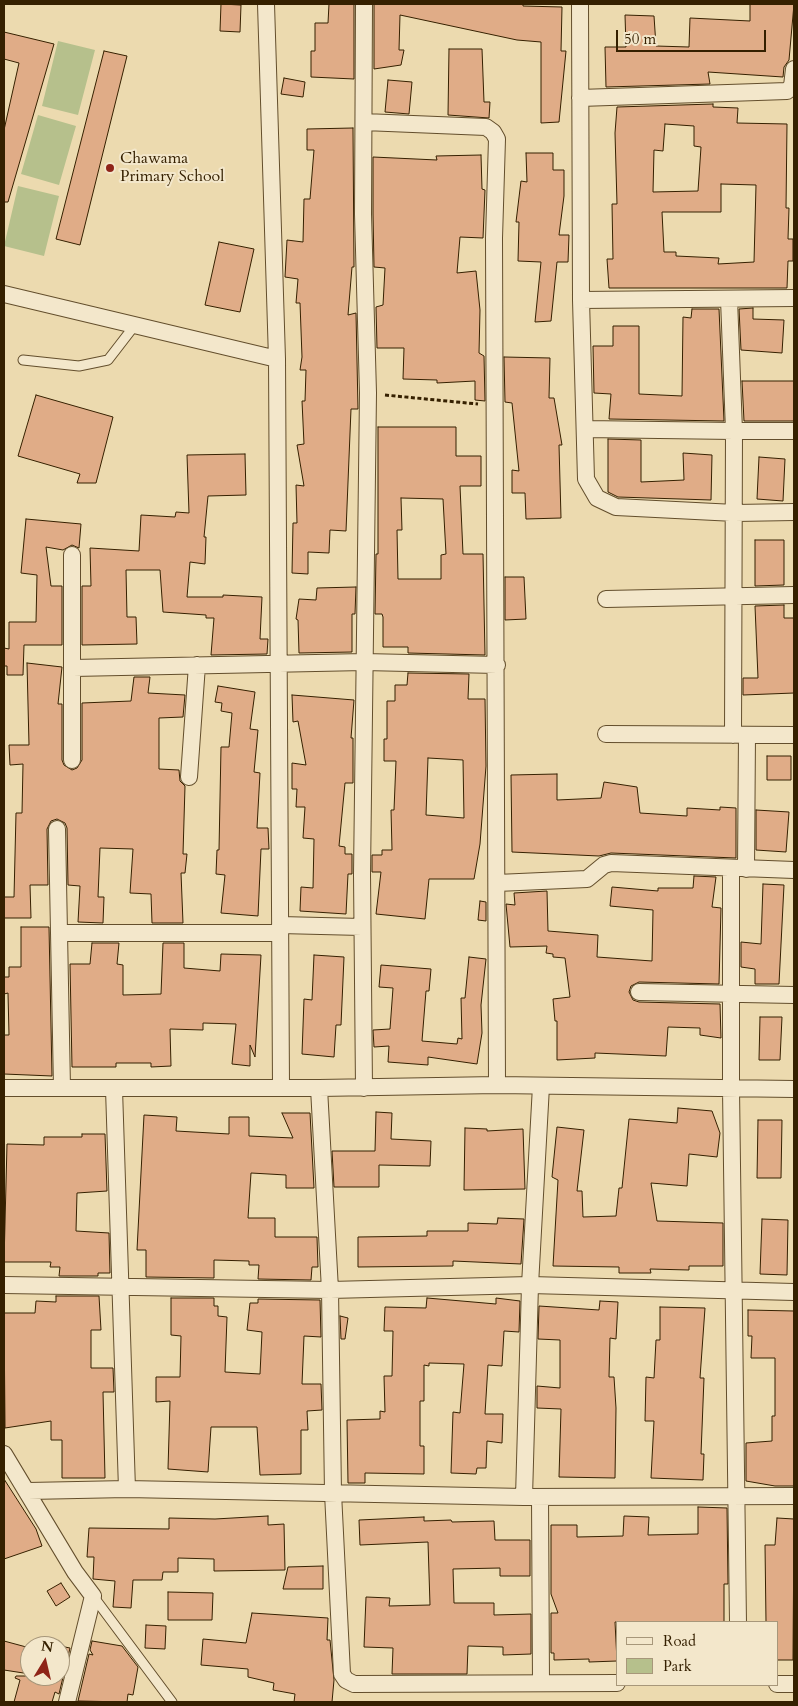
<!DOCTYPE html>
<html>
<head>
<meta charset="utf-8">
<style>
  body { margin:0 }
  #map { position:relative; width:798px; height:1706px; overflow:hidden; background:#ecdaaf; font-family:Cardo,serif }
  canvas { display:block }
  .frame { position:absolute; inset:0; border:5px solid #352000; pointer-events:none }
  .legend { position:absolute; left:616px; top:1621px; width:162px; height:65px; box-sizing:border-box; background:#f3e7cb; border:1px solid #a7977a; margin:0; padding:6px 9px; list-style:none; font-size:15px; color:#352000 }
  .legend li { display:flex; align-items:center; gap:10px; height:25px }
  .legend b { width:25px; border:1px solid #a7977a }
  .north { position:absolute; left:20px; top:1636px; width:50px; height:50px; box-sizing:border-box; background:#f3e7cb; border:1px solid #a7977a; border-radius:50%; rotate:9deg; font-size:14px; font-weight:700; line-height:20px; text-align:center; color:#352000 }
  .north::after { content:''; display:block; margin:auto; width:18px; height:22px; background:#8f2418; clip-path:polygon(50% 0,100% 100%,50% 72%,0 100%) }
  .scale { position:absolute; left:616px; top:30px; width:150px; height:22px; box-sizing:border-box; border:2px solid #352000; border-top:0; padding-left:6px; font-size:15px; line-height:18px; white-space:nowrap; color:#352000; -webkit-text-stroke:4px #f3e7cb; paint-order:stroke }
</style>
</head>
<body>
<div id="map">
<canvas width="798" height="1706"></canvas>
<div class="frame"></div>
<ul class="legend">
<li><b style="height:6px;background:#f3e7cb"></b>Road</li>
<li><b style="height:14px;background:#b6c08c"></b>Park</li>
</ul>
<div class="north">N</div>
<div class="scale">50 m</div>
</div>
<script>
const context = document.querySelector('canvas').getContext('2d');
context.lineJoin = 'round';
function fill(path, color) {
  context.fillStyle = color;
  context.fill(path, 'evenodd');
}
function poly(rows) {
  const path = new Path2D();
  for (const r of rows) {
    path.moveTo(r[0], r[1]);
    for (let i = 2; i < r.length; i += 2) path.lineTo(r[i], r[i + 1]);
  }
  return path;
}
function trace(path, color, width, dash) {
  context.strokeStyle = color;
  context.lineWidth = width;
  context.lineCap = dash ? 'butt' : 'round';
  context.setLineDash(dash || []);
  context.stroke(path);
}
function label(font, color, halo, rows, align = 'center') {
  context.font = font + ' Cardo,serif';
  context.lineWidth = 4;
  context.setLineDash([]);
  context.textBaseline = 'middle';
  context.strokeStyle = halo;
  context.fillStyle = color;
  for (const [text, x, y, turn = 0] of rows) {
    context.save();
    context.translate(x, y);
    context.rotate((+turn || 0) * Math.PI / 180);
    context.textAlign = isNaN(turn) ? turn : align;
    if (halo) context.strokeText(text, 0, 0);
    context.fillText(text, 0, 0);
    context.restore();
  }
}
const green = poly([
  [58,41,95,50,78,115,42,106],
  [38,115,76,126,59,185,21,174],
  [18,186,59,196,44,256,4,246]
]);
const building = poly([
  [221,4,241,5,240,32,220,31,221,4],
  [329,4,354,4,354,79,311,77,311,51,315,51,315,23,328,23,329,4],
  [374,4,523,4,523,6,562,7,561,51,566,51,559,122,541,123,541,42,517,40,400,15,399,50,404,50,401,65,374,69,374,4],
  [750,4,794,4,789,60,784,67,783,77,708,72,710,84,606,87,605,47,626,47,625,15,654,16,656,46,689,47,690,18,750,21,750,4],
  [4,32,54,44,8,202,4,202,4,130,19,63,4,59,4,32],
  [449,49,482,49,484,102,490,102,489,118,448,115,449,49],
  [104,51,127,56,80,245,56,239,104,51],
  [284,78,305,82,303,97,281,94,284,78],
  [388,80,412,82,409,114,385,112,388,80],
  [713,104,713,107,738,108,737,123,787,124,786,208,789,208,788,239,793,239,793,261,788,261,787,288,609,288,607,259,613,259,612,204,617,204,615,133,617,107,713,104],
  [665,124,694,126,694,146,701,147,698,191,653,192,654,150,663,151,665,124],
  [721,184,756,185,754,262,718,264,719,258,676,256,676,252,664,252,662,212,721,212,721,184],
  [353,128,354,267,352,267,348,315,356,313,358,409,351,409,346,531,330,530,329,553,308,552,308,574,292,573,293,523,297,523,296,485,304,486,297,445,304,444,302,401,305,401,306,370,300,370,302,357,300,303,296,303,298,279,285,277,287,240,303,242,304,199,310,199,314,150,307,150,307,129,353,128],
  [526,153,553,153,553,170,564,170,564,196,559,235,569,235,568,262,557,262,551,321,535,322,541,262,518,261,519,222,516,222,521,181,527,182,526,153],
  [481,155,482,189,485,190,483,238,460,237,457,273,476,271,480,310,479,353,484,356,485,401,475,400,475,381,437,383,437,380,403,379,404,348,377,348,376,307,383,305,385,268,374,267,373,214,373,157,437,160,436,156,481,155],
  [219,242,254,249,240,312,205,305,219,242],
  [753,308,753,319,784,320,782,353,741,350,739,309,753,308],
  [692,309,719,309,724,421,609,419,611,394,594,393,593,346,613,346,613,326,639,326,639,394,682,396,683,317,691,318,692,309],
  [504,357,550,358,549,398,554,398,562,445,559,445,561,518,526,519,525,493,512,493,512,470,519,471,512,403,505,402,504,357],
  [742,381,794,381,794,421,744,421,742,381],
  [36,395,113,417,96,483,77,483,80,474,18,456,36,395],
  [378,427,456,427,456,456,481,456,481,486,460,486,463,554,483,554,485,655,408,653,408,647,383,647,383,617,382,614,375,614,376,554,378,554,378,427],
  [401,498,443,499,446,554,441,555,441,579,398,579,397,530,402,530,401,498],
  [608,439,641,440,641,482,684,480,683,453,712,455,711,500,618,497,608,492,608,439],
  [245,454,246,495,208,496,204,537,206,537,205,564,190,562,187,597,223,597,223,595,262,597,260,639,268,639,267,654,211,655,214,618,206,618,206,615,163,612,160,570,126,570,127,617,136,617,137,644,82,645,82,586,91,586,90,548,139,551,141,515,175,517,176,512,189,513,187,455,245,454],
  [759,457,785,459,783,501,757,499,759,457],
  [26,519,81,524,79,548,72,545,63,550,46,547,51,586,62,586,62,645,24,645,23,675,7,675,7,666,4,666,4,648,9,649,9,622,36,622,37,575,21,573,26,519],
  [755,540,784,540,784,585,755,586,755,540],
  [505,577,524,577,526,619,505,620,505,577],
  [356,587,355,614,352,614,352,652,299,653,298,620,296,619,299,599,316,600,317,588,356,587],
  [784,605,784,618,794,618,794,693,743,695,743,678,758,678,755,606,784,605],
  [27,663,62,667,58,704,62,704,62,760,64,765,72,770,77,768,82,760,82,703,131,701,134,677,150,677,148,693,185,695,183,717,159,718,159,769,179,770,180,781,185,786,183,854,187,854,185,873,181,873,183,923,152,923,151,894,130,893,133,849,100,848,98,897,104,897,103,923,78,922,80,886,68,885,67,828,65,823,57,819,51,821,47,829,48,885,30,885,31,918,4,918,4,897,14,897,16,813,22,813,23,764,10,765,9,745,29,745,27,663],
  [408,673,469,674,468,699,485,699,486,766,480,844,474,879,429,879,425,919,376,914,381,872,372,872,372,855,382,855,382,850,392,850,391,810,394,810,396,761,384,761,384,739,387,739,387,701,395,701,395,685,407,685,408,673],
  [428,758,463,760,464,818,426,815,428,758],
  [218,686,255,692,250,729,258,730,254,772,260,773,257,828,268,828,269,849,261,849,258,916,221,913,225,875,216,874,217,850,219,850,221,747,229,747,232,713,221,711,222,703,215,702,218,686],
  [292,695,354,700,351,738,353,738,353,783,345,783,339,846,345,847,345,854,352,854,352,874,348,874,346,914,300,911,301,887,313,888,314,839,303,838,305,807,296,807,297,789,292,789,292,763,306,765,298,721,293,722,292,695],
  [767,756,791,756,791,780,767,780,767,756],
  [557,774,557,800,601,798,604,782,637,787,640,813,687,816,687,808,720,810,720,807,736,808,736,858,611,853,599,856,512,852,511,775,557,774],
  [756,810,789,812,786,852,756,850,756,810],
  [694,876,716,877,712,907,721,908,719,984,639,982,631,986,629,992,633,1000,639,1002,720,1004,721,1038,700,1035,700,1028,668,1027,666,1056,595,1053,595,1058,557,1060,557,1021,555,1021,553,999,570,997,565,958,553,957,553,954,546,953,547,946,510,947,506,904,515,905,514,893,547,891,548,931,598,935,597,957,652,961,653,910,610,906,612,887,658,891,658,888,693,888,694,876],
  [763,884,784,885,779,984,755,984,755,969,741,967,741,942,761,944,763,884],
  [480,901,486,902,486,921,478,920,480,901],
  [21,927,49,927,52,1076,4,1074,4,1035,9,1035,8,993,4,994,4,977,9,977,9,967,21,967,21,927],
  [92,943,119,943,117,964,123,965,123,995,161,994,163,943,184,943,184,968,220,971,221,954,261,955,255,1057,250,1045,250,1066,232,1064,236,1024,203,1023,203,1030,170,1029,171,1066,151,1067,151,1063,116,1063,116,1067,72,1067,70,964,90,964,92,943],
  [314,955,344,957,341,1025,336,1025,334,1057,302,1054,304,999,312,1000,314,955],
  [469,957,486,959,481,1005,482,1033,477,1064,428,1057,428,1065,388,1062,389,1046,374,1047,373,1030,390,1029,393,988,379,987,381,965,431,969,429,991,426,991,422,1041,457,1044,458,1038,462,1039,461,998,465,998,469,957],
  [760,1017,782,1017,780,1060,759,1060,760,1017],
  [678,1108,712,1111,720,1133,717,1157,689,1154,687,1186,651,1183,657,1221,723,1223,723,1266,689,1266,689,1270,650,1269,651,1273,619,1273,619,1267,553,1266,558,1180,552,1177,557,1127,584,1130,577,1191,582,1191,583,1217,616,1216,619,1188,622,1188,629,1119,677,1123,678,1108],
  [376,1112,392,1113,391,1139,431,1141,430,1166,379,1165,379,1187,334,1187,332,1151,375,1151,376,1112],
  [282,1113,310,1113,314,1188,286,1188,286,1175,251,1173,248,1218,275,1218,275,1237,317,1237,318,1267,312,1267,311,1280,258,1279,259,1265,249,1265,249,1261,214,1260,214,1278,146,1277,146,1250,137,1250,144,1115,177,1117,176,1131,229,1134,229,1117,249,1117,249,1136,293,1138,282,1113],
  [758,1120,782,1120,781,1178,757,1178,758,1120],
  [465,1128,487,1129,487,1131,523,1129,525,1189,464,1190,465,1128],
  [82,1134,105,1134,107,1191,77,1193,76,1231,109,1233,110,1273,98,1273,98,1276,59,1276,60,1267,50,1267,51,1262,4,1262,7,1144,44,1145,44,1137,82,1137,82,1134],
  [498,1218,524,1219,521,1264,453,1261,453,1266,358,1267,358,1237,427,1236,427,1231,468,1231,468,1223,497,1224,498,1218],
  [762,1219,788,1220,787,1275,760,1274,762,1219],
  [56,1296,99,1296,101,1330,91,1330,91,1368,113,1368,114,1392,103,1392,105,1478,62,1478,62,1440,51,1440,51,1421,5,1428,4,1313,35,1313,36,1301,56,1302,56,1296],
  [171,1298,214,1298,214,1306,218,1306,218,1316,227,1317,225,1372,260,1374,262,1332,247,1330,250,1303,258,1303,258,1299,320,1300,321,1337,304,1336,302,1384,321,1384,322,1410,307,1411,308,1430,301,1430,301,1474,260,1475,257,1427,211,1427,208,1472,168,1469,170,1401,156,1402,156,1377,180,1377,181,1336,171,1335,171,1298],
  [427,1298,496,1304,496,1298,520,1301,519,1332,504,1331,502,1366,488,1365,485,1414,503,1414,502,1443,487,1441,486,1468,477,1468,476,1474,451,1473,453,1412,460,1413,464,1364,429,1363,429,1366,424,1365,424,1401,420,1401,420,1446,424,1446,424,1474,365,1473,365,1483,348,1483,347,1420,380,1419,380,1411,385,1412,384,1376,392,1376,393,1331,384,1331,385,1307,426,1308,427,1298],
  [600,1301,618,1302,616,1339,610,1338,609,1377,614,1377,616,1408,615,1478,559,1477,561,1409,537,1408,537,1386,560,1388,560,1340,538,1339,539,1306,599,1310,600,1301],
  [660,1307,705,1308,700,1378,704,1378,701,1454,704,1454,703,1480,651,1478,654,1421,645,1421,646,1377,654,1378,656,1340,660,1340,660,1307],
  [748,1310,794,1311,794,1486,775,1486,746,1481,746,1443,772,1441,772,1416,775,1416,775,1358,751,1358,752,1336,748,1336,748,1310],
  [340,1316,348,1318,345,1339,341,1339,340,1316],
  [4,1479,36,1529,42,1546,4,1559,4,1479],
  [698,1507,727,1508,728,1584,724,1584,724,1622,615,1622,617,1661,589,1662,589,1659,554,1660,554,1653,551,1653,551,1613,558,1613,551,1594,551,1525,577,1525,577,1537,623,1536,624,1516,649,1517,648,1535,698,1534,698,1507],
  [268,1516,268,1525,284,1524,285,1570,214,1571,214,1559,178,1558,178,1572,163,1572,162,1580,133,1580,131,1608,113,1607,115,1581,93,1579,94,1557,87,1557,89,1528,169,1529,169,1518,215,1519,268,1516],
  [424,1517,424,1521,451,1520,452,1522,494,1521,495,1540,530,1540,530,1576,500,1576,500,1568,453,1569,454,1603,494,1603,494,1615,531,1614,531,1654,503,1655,503,1647,468,1646,467,1674,392,1674,393,1648,364,1647,366,1597,390,1598,389,1606,430,1605,428,1542,360,1545,359,1520,424,1517],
  [777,1518,794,1519,793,1660,777,1660,777,1622,766,1622,765,1545,775,1545,777,1518],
  [323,1566,323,1589,283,1589,288,1567,323,1566],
  [61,1583,70,1597,56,1606,47,1591,61,1583],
  [168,1592,213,1593,212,1620,168,1620,168,1592],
  [252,1613,328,1618,327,1640,330,1640,334,1680,332,1702,294,1702,295,1694,273,1690,274,1683,248,1677,248,1669,201,1665,203,1639,246,1643,252,1613],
  [146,1625,166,1626,165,1649,145,1648,146,1625],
  [4,1641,30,1648,30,1674,4,1670,4,1641],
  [92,1641,122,1646,138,1667,133,1695,128,1694,127,1702,78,1701,89,1654,93,1655,90,1650,92,1641],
  [60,1646,70,1648,59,1694,55,1692,52,1702,14,1702,20,1680,15,1678,16,1676,60,1676,60,1646]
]);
const path = poly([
  [385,395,478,404]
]);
const lane = poly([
  [23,360,79,366,108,360,135,325],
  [93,1596,172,1702]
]);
const street = poly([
  [266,4,277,359,281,1087],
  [580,4,581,300,586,479,597,498,616,507,735,513,794,512],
  [580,98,787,91,792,86,794,69],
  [364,122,486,127,493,132,497,139,494,238,497,1085],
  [4,294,277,359],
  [581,300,794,298],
  [585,429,734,431,729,299],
  [72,555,72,760],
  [606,599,794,595],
  [73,668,364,662,497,665],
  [606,734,794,735],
  [733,735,734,431,794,431],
  [189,777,197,665],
  [57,829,62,1088],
  [731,869,731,1089,738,1622],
  [746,869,747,735],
  [497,883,587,879,604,865,611,863,794,870],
  [280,925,362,927],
  [59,933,280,933],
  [639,992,794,995],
  [4,1088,319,1088,497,1085,794,1089],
  [319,1088,330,1290,333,1493,342,1674,346,1680,354,1684,617,1683],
  [364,1088,362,874,368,393,363,214,364,4],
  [114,1089,127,1489],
  [4,1285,330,1290,530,1285,794,1292],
  [4,1454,75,1572,93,1596,67,1702],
  [28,1491,127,1489,524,1497,794,1496],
  [524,1497,530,1285,541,1086],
  [540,1497,541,1683],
  [777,1684,794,1684]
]);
const markers = [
  [110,168,5,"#8f2418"]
];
const poiNames = [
  ["Chawama",120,159],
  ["Primary School",120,177]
];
fill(green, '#b6c08c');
fill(building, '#e0ac87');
trace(building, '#352000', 1);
trace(lane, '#634e2c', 11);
trace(street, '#634e2c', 18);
trace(path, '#352000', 3, [4, 2.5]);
trace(lane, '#f3e7cb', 9);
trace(street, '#f3e7cb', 16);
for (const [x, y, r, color] of markers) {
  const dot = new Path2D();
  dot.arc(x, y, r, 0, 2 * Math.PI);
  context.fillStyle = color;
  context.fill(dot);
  trace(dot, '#f3e7cb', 2);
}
label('16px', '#352000', '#f3e7cb', poiNames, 'left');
</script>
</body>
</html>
